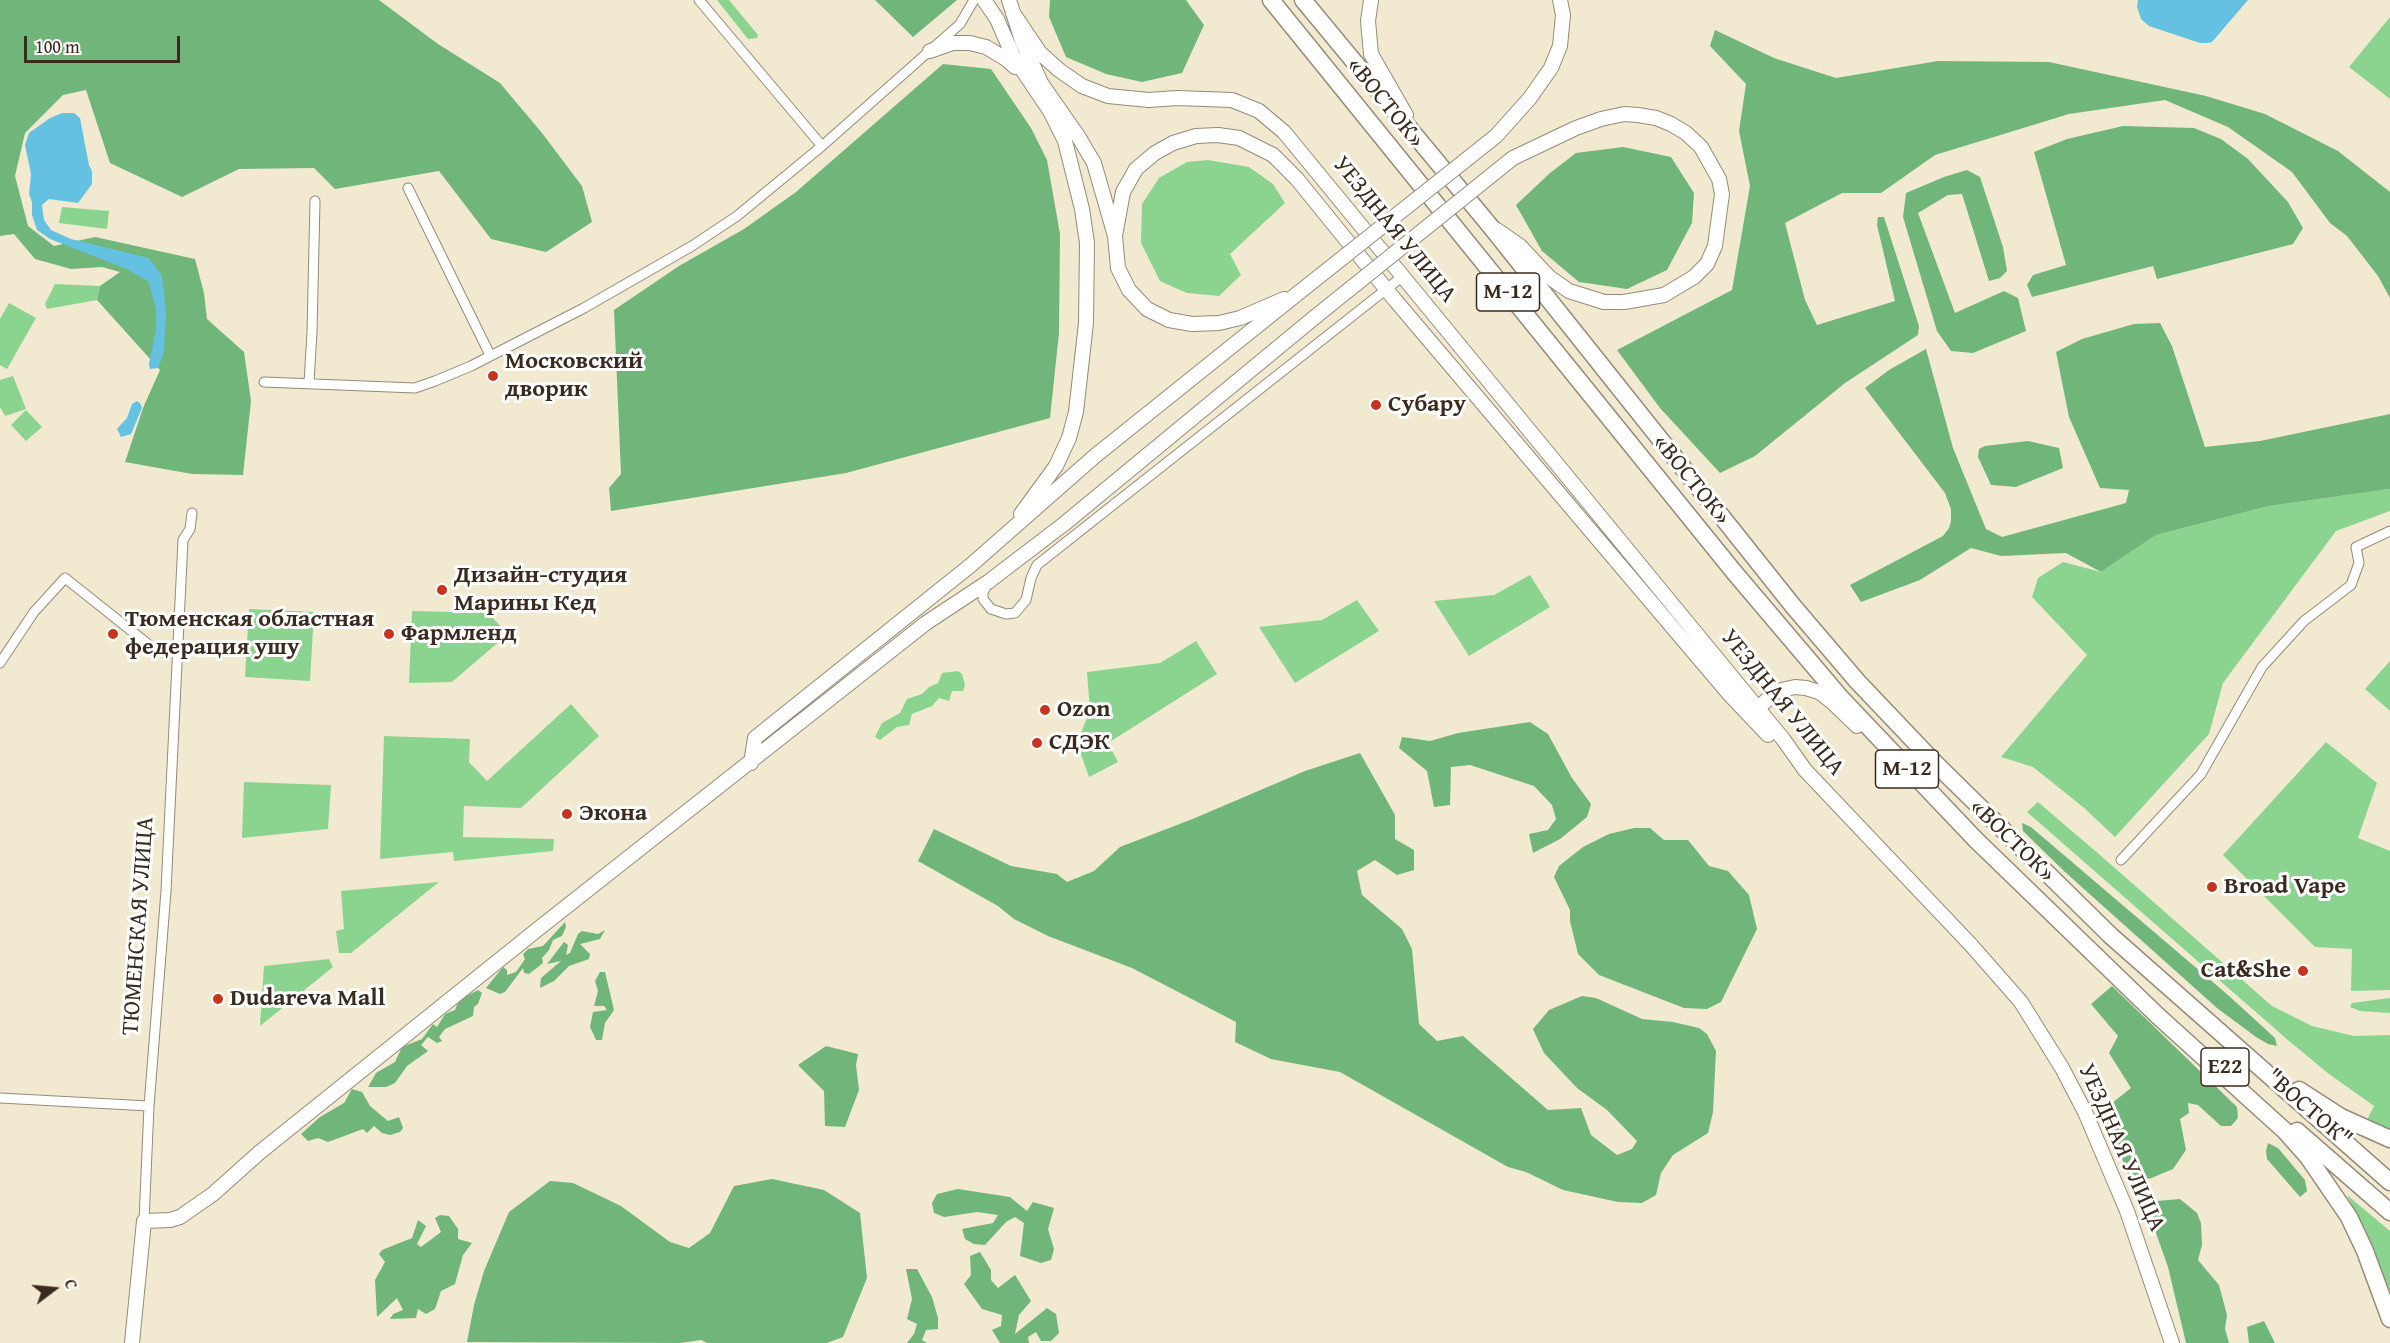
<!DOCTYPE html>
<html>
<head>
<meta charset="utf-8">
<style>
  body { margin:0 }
  #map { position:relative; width:2390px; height:1343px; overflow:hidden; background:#f2e9d1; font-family:"Gentium Book Plus",serif }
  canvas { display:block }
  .north { position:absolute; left:24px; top:1259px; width:60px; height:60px; -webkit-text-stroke:4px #fff; paint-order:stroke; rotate:74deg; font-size:16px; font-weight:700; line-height:24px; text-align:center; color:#3b2a1e }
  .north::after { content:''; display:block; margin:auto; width:21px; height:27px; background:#3b2a1e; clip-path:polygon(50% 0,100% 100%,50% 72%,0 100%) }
  .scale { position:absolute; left:24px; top:36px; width:156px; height:27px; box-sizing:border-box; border:3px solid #3b2a1e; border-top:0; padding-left:8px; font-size:18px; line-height:21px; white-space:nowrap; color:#3b2a1e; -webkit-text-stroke:4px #fff; paint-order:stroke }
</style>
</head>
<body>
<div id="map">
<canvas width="2390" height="1343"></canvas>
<div class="north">С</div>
<div class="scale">100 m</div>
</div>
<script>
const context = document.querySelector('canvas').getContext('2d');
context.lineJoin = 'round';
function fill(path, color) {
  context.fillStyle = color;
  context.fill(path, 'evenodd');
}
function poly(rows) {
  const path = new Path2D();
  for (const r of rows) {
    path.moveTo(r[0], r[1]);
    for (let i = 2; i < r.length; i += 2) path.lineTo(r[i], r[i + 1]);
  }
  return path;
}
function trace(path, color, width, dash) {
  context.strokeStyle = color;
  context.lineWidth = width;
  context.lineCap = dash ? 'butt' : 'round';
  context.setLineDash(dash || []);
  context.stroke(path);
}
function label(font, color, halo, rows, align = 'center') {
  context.font = font + ' "Gentium Book Plus",serif';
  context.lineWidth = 6;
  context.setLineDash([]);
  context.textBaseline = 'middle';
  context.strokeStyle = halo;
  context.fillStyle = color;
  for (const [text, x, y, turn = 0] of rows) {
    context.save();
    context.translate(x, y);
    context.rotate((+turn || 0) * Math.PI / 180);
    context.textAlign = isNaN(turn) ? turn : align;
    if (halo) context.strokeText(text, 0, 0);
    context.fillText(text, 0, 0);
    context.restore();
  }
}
const green = poly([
  [717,0,729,0,758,35,757,38,748,39],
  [2390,17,2390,99,2349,67],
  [1208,160,1249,167,1273,184,1285,203,1230,254,1241,275,1219,296,1187,293,1160,281,1141,243,1142,204,1159,178,1187,162],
  [62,207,109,211,107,229,59,223],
  [55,284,100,286,97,300,47,309,45,304],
  [9,303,36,318,7,369,0,365,0,319],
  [13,376,26,409,5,416,0,407,0,380],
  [26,410,42,427,26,441,11,425],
  [2390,489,2390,511,2336,531,2223,683,2209,734,2115,837,2083,807,2033,767,2001,757,2087,655,2032,597,2038,578,2063,562,2101,572,2156,535,2269,506],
  [1530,575,1550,607,1469,656,1434,601,1494,595],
  [473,597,508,634,452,682,409,683,412,611,455,612],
  [1357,600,1379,631,1295,683,1259,627,1322,620],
  [249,609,314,612,310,681,245,677],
  [1196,641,1217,674,1108,743,1118,762,1089,777,1077,743,1090,710,1087,672,1160,663],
  [2390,661,2390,711,2365,689],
  [958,671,962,674,965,685,963,691,952,691,949,701,939,698,932,706,912,714,909,725,897,727,880,740,875,737,882,723,900,713,907,699,922,694,929,687,938,683,942,673],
  [571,704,599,736,521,808,464,806,463,837,554,839,553,851,454,861,453,852,380,859,384,736,470,739,469,762,487,781],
  [2326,742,2377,783,2358,838,2390,851,2390,990,2351,991,2352,949,2315,947,2223,855],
  [244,782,331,785,328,829,242,838],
  [2038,802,2100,855,2272,1006,2312,1026,2354,1036,2390,1035,2390,1132,2366,1122,2374,1106,2329,1074,2289,1041,2027,812],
  [439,882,351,953,339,953,336,931,344,929,341,891],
  [329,959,333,967,260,1026,264,966],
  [2390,998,2390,1013,2360,1011,2350,1007,2352,1003],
  [2347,1195,2390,1231,2390,1295,2375,1254]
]);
const forest = poly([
  [0,0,379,0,438,44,500,83,542,133,582,186,592,222,546,252,491,239,439,171,335,189,314,168,239,169,182,197,110,163,86,90,63,95,25,133,15,176,28,226,54,246,95,237,195,259,204,293,207,319,244,352,251,401,243,475,192,474,125,462,143,408,160,370,97,300,100,286,120,272,102,267,71,269,35,259,14,234,0,236],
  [875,0,957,0,913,37],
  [1050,0,1186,0,1204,25,1182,73,1142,82,1106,74,1066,57,1049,17],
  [1715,30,1774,58,1836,78,1938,61,2049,62,2206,96,2265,114,2338,151,2390,192,2390,298,2378,276,2347,236,2330,223,2292,172,2228,127,2165,100,2069,114,1935,155,1881,193,1842,193,1785,223,1805,300,1817,325,1895,301,1877,225,1878,217,1884,217,1919,326,1918,335,1845,383,1755,456,1720,473,1660,408,1617,350,1732,290,1750,186,1739,131,1746,84,1710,46],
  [943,64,991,69,1031,128,1047,160,1060,234,1059,333,1050,418,846,473,611,511,609,488,621,474,614,310,679,266,744,229,796,192],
  [2123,126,2194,128,2221,139,2248,159,2288,202,2303,228,2293,244,2157,279,2153,266,2032,297,2027,285,2033,275,2066,265,2034,152,2067,139],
  [1623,147,1671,157,1694,193,1692,223,1667,270,1627,289,1579,282,1542,251,1516,205,1550,173,1576,153],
  [1967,170,1980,177,2003,247,2007,271,2000,278,1989,281,1962,194,1948,195,1918,213,1955,313,2004,291,2018,298,2026,331,1973,353,1951,351,1937,331,1903,217,1906,193,1944,177],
  [2160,323,2172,346,2205,447,2260,441,2390,414,2390,489,2269,506,2156,535,2101,572,2066,553,2001,556,1971,548,1920,580,1861,602,1850,585,1943,536,1949,528,1951,521,1951,509,1945,493,1865,388,1889,370,1926,349,1953,448,1986,529,2002,537,2126,503,2129,490,2100,488,2069,417,2056,352,2082,339,2134,324],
  [2028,441,2059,448,2063,468,2016,487,1991,485,1978,457,1979,449,1985,446],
  [1530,722,1548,734,1572,778,1591,804,1587,817,1560,839,1533,853,1529,834,1548,830,1556,819,1552,805,1534,786,1470,765,1451,767,1450,805,1434,807,1427,771,1399,748,1402,737,1430,741,1458,733],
  [1360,753,1395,815,1395,839,1414,850,1414,870,1397,875,1375,860,1357,871,1362,895,1402,929,1412,949,1419,1024,1437,1041,1463,1036,1548,1110,1581,1108,1591,1135,1617,1155,1632,1149,1637,1141,1607,1110,1577,1088,1544,1053,1533,1029,1549,1010,1582,996,1596,998,1642,1019,1673,1022,1699,1028,1707,1034,1716,1051,1713,1112,1708,1133,1673,1155,1661,1173,1656,1195,1642,1203,1618,1202,1563,1190,1526,1172,1508,1167,1340,1072,1271,1059,1235,1042,1236,1022,1132,968,1048,936,1014,919,998,906,918,861,934,829,1011,866,1057,874,1067,882,1094,871,1120,847,1195,818,1305,771],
  [2022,823,2031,827,2228,995,2275,1038,2277,1046,2268,1044,2256,1037,2217,1008,2065,872,2023,831],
  [1634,828,1650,828,1664,840,1688,840,1709,866,1728,871,1749,895,1757,929,1721,1002,1707,1009,1684,1008,1599,975,1578,954,1570,921,1570,910,1554,877,1559,866,1583,847,1609,834],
  [565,922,566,927,562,936,553,940,549,950,542,958,543,963,529,974,524,973,523,968,505,992,500,994,486,988,503,967,507,970,507,975,516,972,525,959,523,954,528,949,543,946],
  [605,930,600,939,580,944,590,954,589,959,569,966,554,981,540,988,541,978,561,961,547,964,564,942,568,945,566,955,570,953,578,934,582,931,598,934],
  [600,972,605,972,614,1010,605,1023,602,1040,596,1040,590,1027,593,1012,607,1010,604,1006,594,1006,598,991,595,981],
  [2112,986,2237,1107,2238,1118,2231,1126,2221,1126,2198,1105,2188,1103,2189,1113,2180,1119,2186,1150,2173,1169,2149,1179,2129,1176,2102,1111,2131,1088,2109,1053,2118,1036,2091,1004],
  [478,990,482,993,478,1004,474,1007,473,1016,445,1029,439,1037,442,1041,437,1043,428,1037,421,1045,428,1051,407,1066,395,1083,386,1087,368,1087,376,1073,395,1062,402,1047,422,1039,433,1024,437,1027,445,1014,455,1010,459,1000],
  [826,1046,858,1054,856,1065,859,1090,845,1127,825,1126,824,1091,798,1065],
  [352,1089,362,1092,370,1106,388,1121,399,1117,403,1128,400,1132,390,1135,382,1133,374,1126,367,1133,363,1129,328,1142,318,1138,308,1141,301,1134,320,1117,344,1103],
  [2268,1143,2278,1148,2305,1180,2307,1191,2300,1197,2267,1159,2266,1151],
  [772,1179,824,1190,860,1213,867,1278,843,1337,827,1343,707,1343,701,1340,680,1343,467,1342,474,1305,484,1271,509,1212,550,1181,573,1183,621,1206,670,1242,689,1248,710,1233,734,1186],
  [958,1189,1010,1197,1027,1211,1033,1202,1054,1208,1048,1229,1054,1249,1051,1260,1041,1263,1020,1256,1024,1223,1015,1217,1006,1222,985,1245,974,1244,965,1239,962,1229,993,1223,998,1215,977,1212,944,1217,934,1213,932,1203,937,1194],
  [2180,1199,2197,1213,2201,1223,2202,1245,2198,1260,2219,1285,2227,1315,2225,1329,2229,1343,2186,1343,2168,1267,2148,1211,2157,1201],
  [440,1215,449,1216,458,1229,458,1239,472,1243,463,1255,455,1284,441,1291,435,1309,426,1314,418,1309,416,1318,390,1319,393,1314,403,1310,397,1298,377,1317,375,1280,385,1262,379,1254,382,1250,412,1238,418,1220,426,1226,417,1244,421,1247,441,1232,435,1218],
  [980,1252,991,1270,991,1280,998,1288,1015,1275,1031,1301,1019,1315,1015,1334,1047,1308,1056,1314,1059,1333,1051,1341,1041,1341,1036,1332,1028,1337,1029,1343,1000,1343,992,1330,1001,1326,1002,1315,982,1309,964,1284,971,1275,970,1256],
  [906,1269,917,1269,932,1297,938,1318,938,1329,926,1330,922,1340,927,1343,907,1343,914,1334,917,1324,907,1319,912,1299],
  [2264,1321,2275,1343,2249,1343,2247,1327]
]);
const water = poly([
  [2138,0,2248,0,2212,42,2207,43,2200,43,2149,26,2141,19,2137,7],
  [62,113,74,113,80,118,89,165,92,171,92,184,78,203,49,199,42,205,44,220,51,230,71,239,149,258,162,276,166,311,164,352,158,368,150,369,149,364,156,330,156,310,149,282,127,269,50,239,37,230,32,215,32,202,29,194,31,174,25,145,29,133,50,118],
  [137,401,140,403,142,408,131,434,121,437,117,429,127,418,132,404]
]);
const street = poly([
  [699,0,822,146],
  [408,188,490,355],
  [264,382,415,388,435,381,471,366,584,308,692,246,737,216,822,146,960,24,974,0],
  [309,383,312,332,315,201],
  [987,584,983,593,983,599,991,609,1006,614,1015,613,1026,600,1031,578,1037,565,1403,276],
  [0,663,34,612,65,578,153,648,177,651],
  [2121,860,2201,774,2262,667,2304,621,2351,585,2359,563,2356,547,2390,531],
  [0,1098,149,1106],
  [144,1221,149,1106,166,891,183,540,190,529,192,513]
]);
const secondary = poly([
  [984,0,997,19,1013,56,1050,111,1065,141,1082,209,1087,243,1086,323,1076,412,1069,438,1056,466,1021,514],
  [1009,0,1022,41,1041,83,1078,136,1094,163,1115,236,1118,268,1129,290,1147,309,1169,320,1192,324,1219,323,1240,318,1284,299],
  [1371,0,1368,21,1371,54,1406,115],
  [1013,13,1040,53,1059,70,1082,86,1108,96,1149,100,1177,98,1232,100,1259,111,1284,132,1783,739,1805,770,1971,945,2021,1002,2062,1068,2085,1112,2127,1211,2172,1343],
  [930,51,953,43,970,43,986,47,1006,59,1015,67],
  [1496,136,1530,98,1551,68,1560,46,1563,15,1560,0],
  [1497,230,1520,246,1549,277,1569,291,1604,302,1624,302,1664,295,1694,277,1707,264,1715,246,1722,194,1719,179,1701,147,1686,133,1671,124,1656,118,1638,115,1624,114,1601,119,1576,128,1513,158],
  [1115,236,1123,192,1136,169,1155,153,1173,143,1196,136,1218,135,1239,138,1273,155,1297,179,1395,300,1730,695,1768,735],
  [1757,709,1777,691,1795,687,1806,688,1819,692,1832,702,1857,726],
  [751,763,755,738,971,565,1095,456,1297,294],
  [132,1343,144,1221,170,1220,180,1217,213,1194,260,1152,538,929,926,623,988,582,1064,524,1315,317]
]);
const highway = poly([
  [1271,0,1734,572,1840,697,1976,840,2158,1016,2285,1131,2308,1157,2349,1217,2365,1251,2390,1319],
  [1303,0,1491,227,1793,606,1857,681,1934,762,2111,936,2390,1182],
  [2299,1090,2341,1117,2390,1139],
  [2297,1131,2390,1212]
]);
const secondaryBridge = poly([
  [1297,294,1496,136],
  [1315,317,1513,158]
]);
const markers = [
  [493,376,6,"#c8321e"],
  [1376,405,6,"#c8321e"],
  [442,590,6,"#c8321e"],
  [113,634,6,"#c8321e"],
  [389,634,6,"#c8321e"],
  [1045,710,6,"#c8321e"],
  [1037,743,6,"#c8321e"],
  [567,814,6,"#c8321e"],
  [2212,887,6,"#c8321e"],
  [2303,971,6,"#c8321e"],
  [218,999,6,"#c8321e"]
];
const shields = [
  [1508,292,63],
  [1907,769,63],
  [2225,1067,48]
];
const shieldNames = [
  ["М-12",1508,292],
  ["М-12",1907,769],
  ["E22",2225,1067]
];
const streetNames = [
  ["«ВОСТОК»",1385,103,51],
  ["УЕЗДНАЯ УЛИЦА",1394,230,51],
  ["«ВОСТОК»",1691,480,51],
  ["УЕЗДНАЯ УЛИЦА",1782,703,51],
  ["«ВОСТОК»",2012,841,44],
  ["ТЮМЕНСКАЯ УЛИЦА",139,926,-86],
  ["\"ВОСТОК\"",2308,1109,41],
  ["УЕЗДНАЯ УЛИЦА",2121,1148,66]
];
const poiNames = [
  ["Московский",505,362],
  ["дворик",505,390],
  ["Субару",1388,405],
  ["Дизайн-студия",454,576],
  ["Марины Кед",454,604],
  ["Тюменская областная",125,620],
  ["федерация ушу",125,648],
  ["Фармленд",401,634],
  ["Ozon",1057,710],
  ["СДЭК",1049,743],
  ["Экона",579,814],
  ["Broad Vape",2224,887],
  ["Cat&She",2291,971,"right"],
  ["Dudareva Mall",230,999]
];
fill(green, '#8bd490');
fill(forest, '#70b67a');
fill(water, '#64c1e2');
trace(street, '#968a78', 11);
trace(secondary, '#968a78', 16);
trace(highway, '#968a78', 19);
trace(street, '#fff', 9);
trace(secondary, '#fff', 14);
trace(highway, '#fff', 16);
trace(secondaryBridge, '#968a78', 16, []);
trace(secondaryBridge, '#fff', 14);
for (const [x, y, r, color] of markers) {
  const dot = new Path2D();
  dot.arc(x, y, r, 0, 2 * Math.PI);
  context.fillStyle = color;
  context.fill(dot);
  trace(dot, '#fff', 2);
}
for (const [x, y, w] of shields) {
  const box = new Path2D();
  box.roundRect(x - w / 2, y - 19, w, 38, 4.5);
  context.fillStyle = '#fff';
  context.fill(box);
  trace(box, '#3b2a1e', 1.5);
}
label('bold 22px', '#3b2a1e', null, shieldNames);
label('24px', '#3b2a1e', '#fff', streetNames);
label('bold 24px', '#3b2a1e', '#fff', poiNames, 'left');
</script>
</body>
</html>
